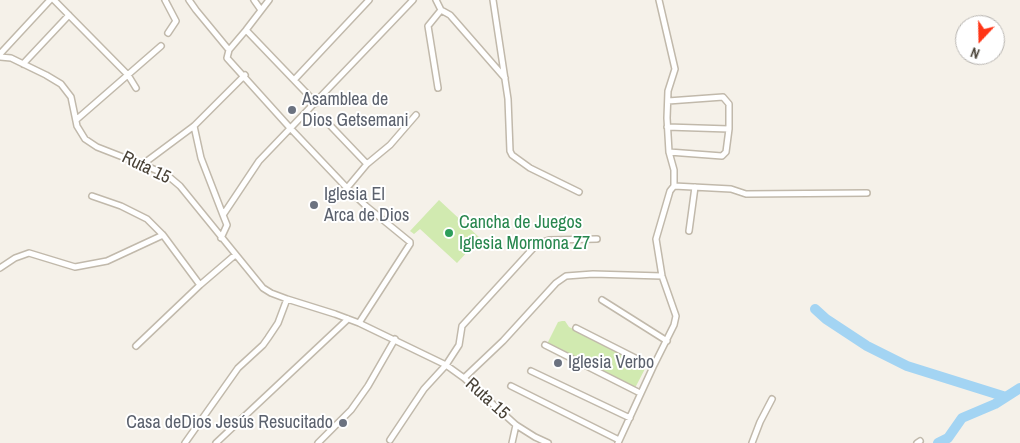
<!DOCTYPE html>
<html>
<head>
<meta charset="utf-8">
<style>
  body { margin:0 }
  #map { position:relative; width:1020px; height:443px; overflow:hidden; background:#f5f1e9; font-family:"Archivo Narrow",sans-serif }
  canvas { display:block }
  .north { position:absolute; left:955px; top:15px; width:50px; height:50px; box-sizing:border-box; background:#fff; border:1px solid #b6b3af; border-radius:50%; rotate:201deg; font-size:14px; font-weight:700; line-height:20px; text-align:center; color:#494237 }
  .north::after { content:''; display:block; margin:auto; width:18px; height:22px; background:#ff3516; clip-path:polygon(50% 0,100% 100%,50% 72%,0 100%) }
</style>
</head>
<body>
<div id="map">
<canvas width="1020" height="443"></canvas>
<div class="north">N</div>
</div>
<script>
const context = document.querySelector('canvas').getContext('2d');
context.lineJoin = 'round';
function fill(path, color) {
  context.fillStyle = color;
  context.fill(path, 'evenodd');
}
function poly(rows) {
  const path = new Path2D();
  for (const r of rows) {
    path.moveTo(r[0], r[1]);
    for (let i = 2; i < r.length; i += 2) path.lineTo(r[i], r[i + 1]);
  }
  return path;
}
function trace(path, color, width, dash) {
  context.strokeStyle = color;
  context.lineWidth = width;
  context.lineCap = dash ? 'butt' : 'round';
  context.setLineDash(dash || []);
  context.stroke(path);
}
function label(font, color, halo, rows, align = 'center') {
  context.font = font + ' "Archivo Narrow",sans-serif';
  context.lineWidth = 4;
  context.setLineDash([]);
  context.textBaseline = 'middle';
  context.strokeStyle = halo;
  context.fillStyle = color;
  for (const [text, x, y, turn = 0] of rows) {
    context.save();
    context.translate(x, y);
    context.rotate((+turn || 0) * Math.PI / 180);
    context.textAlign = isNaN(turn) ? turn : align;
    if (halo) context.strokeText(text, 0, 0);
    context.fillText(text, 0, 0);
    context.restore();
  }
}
const green = poly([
  [439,200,480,238,457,263,420,229,414,234,410,231],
  [562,321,565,321,569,327,647,365,635,388,547,344,558,322]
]);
const river = poly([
  [815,309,826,319,867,346,907,366,1006,397],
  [938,443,948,438,962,418,995,404,1020,388]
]);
const street = poly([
  [54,0,128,75,136,88],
  [165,0,176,21,168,33],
  [189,0,196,10,229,50],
  [254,0,261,10],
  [269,0,246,30,229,50,227,58,291,129,347,188,366,206,410,242,410,244,359,323],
  [436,0,441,10,450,15,505,78],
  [493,0,508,99,510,151,512,155,530,168,579,192],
  [246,30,316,103],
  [0,54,50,0],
  [0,57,11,58,46,75,61,84,71,97,77,126,85,139,97,147,151,168,167,175,180,186,263,288,271,293,287,299,335,314,359,323,446,365,464,378,516,425,535,437,548,443],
  [23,64,69,15],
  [294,80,369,0],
  [438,88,428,26,441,10],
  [76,120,161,46],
  [325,120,367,164],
  [194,126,201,158,223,215],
  [667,127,729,129,729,104,723,97,668,101],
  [669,152,722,156,726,152,729,129],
  [143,164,194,126,245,75],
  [674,186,731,189,746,194,867,193],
  [347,188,367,164,390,145,416,115],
  [92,196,121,206,147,219,163,235,200,285],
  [689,231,695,187],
  [221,238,227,225,223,215,259,161,413,0],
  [0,268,15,258,29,253,75,267,107,261,163,235],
  [602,300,667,341],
  [576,328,653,367],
  [545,345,640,393],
  [136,346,200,285,235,255],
  [531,371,630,418],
  [464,378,503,341,556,283,566,276,593,274,662,276],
  [511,386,619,440],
  [390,440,424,389,446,365,459,345,462,326,537,244,549,240,597,239],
  [185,443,238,368,263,345,268,338,278,323,287,299],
  [216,443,348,319],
  [318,443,351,410,368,386,395,339],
  [512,443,516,425],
  [618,443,653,367,674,325,676,316,662,276,656,239,670,191,674,186,674,170,669,152,667,118,668,91,675,69,659,0],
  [752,443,760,422,772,399],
  [917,443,920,441]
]);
const markers = [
  [292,110,5,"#6b7280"],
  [314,205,5,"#6b7280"],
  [449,233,5,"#2e9e5b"],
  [558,363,5,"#6b7280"],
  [343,423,5,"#6b7280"]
];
const worshipNames = [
  ["Asamblea de",302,100],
  ["Dios Getsemani",302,121],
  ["Iglesia El",324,195],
  ["Arca de Dios",324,216],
  ["Iglesia Verbo",568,363],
  ["Casa deDios Jesús Resucitado",333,423,"right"]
];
const streetNames = [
  ["Ruta 15",146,168,26],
  ["Ruta 15",487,399,42]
];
const leisureNames = [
  ["Cancha de Juegos",459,223],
  ["Iglesia Mormona Z7",459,244]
];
fill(green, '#d1eab0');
trace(river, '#a3d4f3', 10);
trace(street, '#c1b9ab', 8);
trace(street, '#fff', 5);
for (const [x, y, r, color] of markers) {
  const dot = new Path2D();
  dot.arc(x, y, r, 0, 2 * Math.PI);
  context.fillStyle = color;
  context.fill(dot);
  trace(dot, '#fff', 2);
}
label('18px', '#5b616d', '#fff', worshipNames, 'left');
label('18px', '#494237', '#fff', streetNames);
label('18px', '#27864d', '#fff', leisureNames, 'left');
</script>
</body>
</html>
